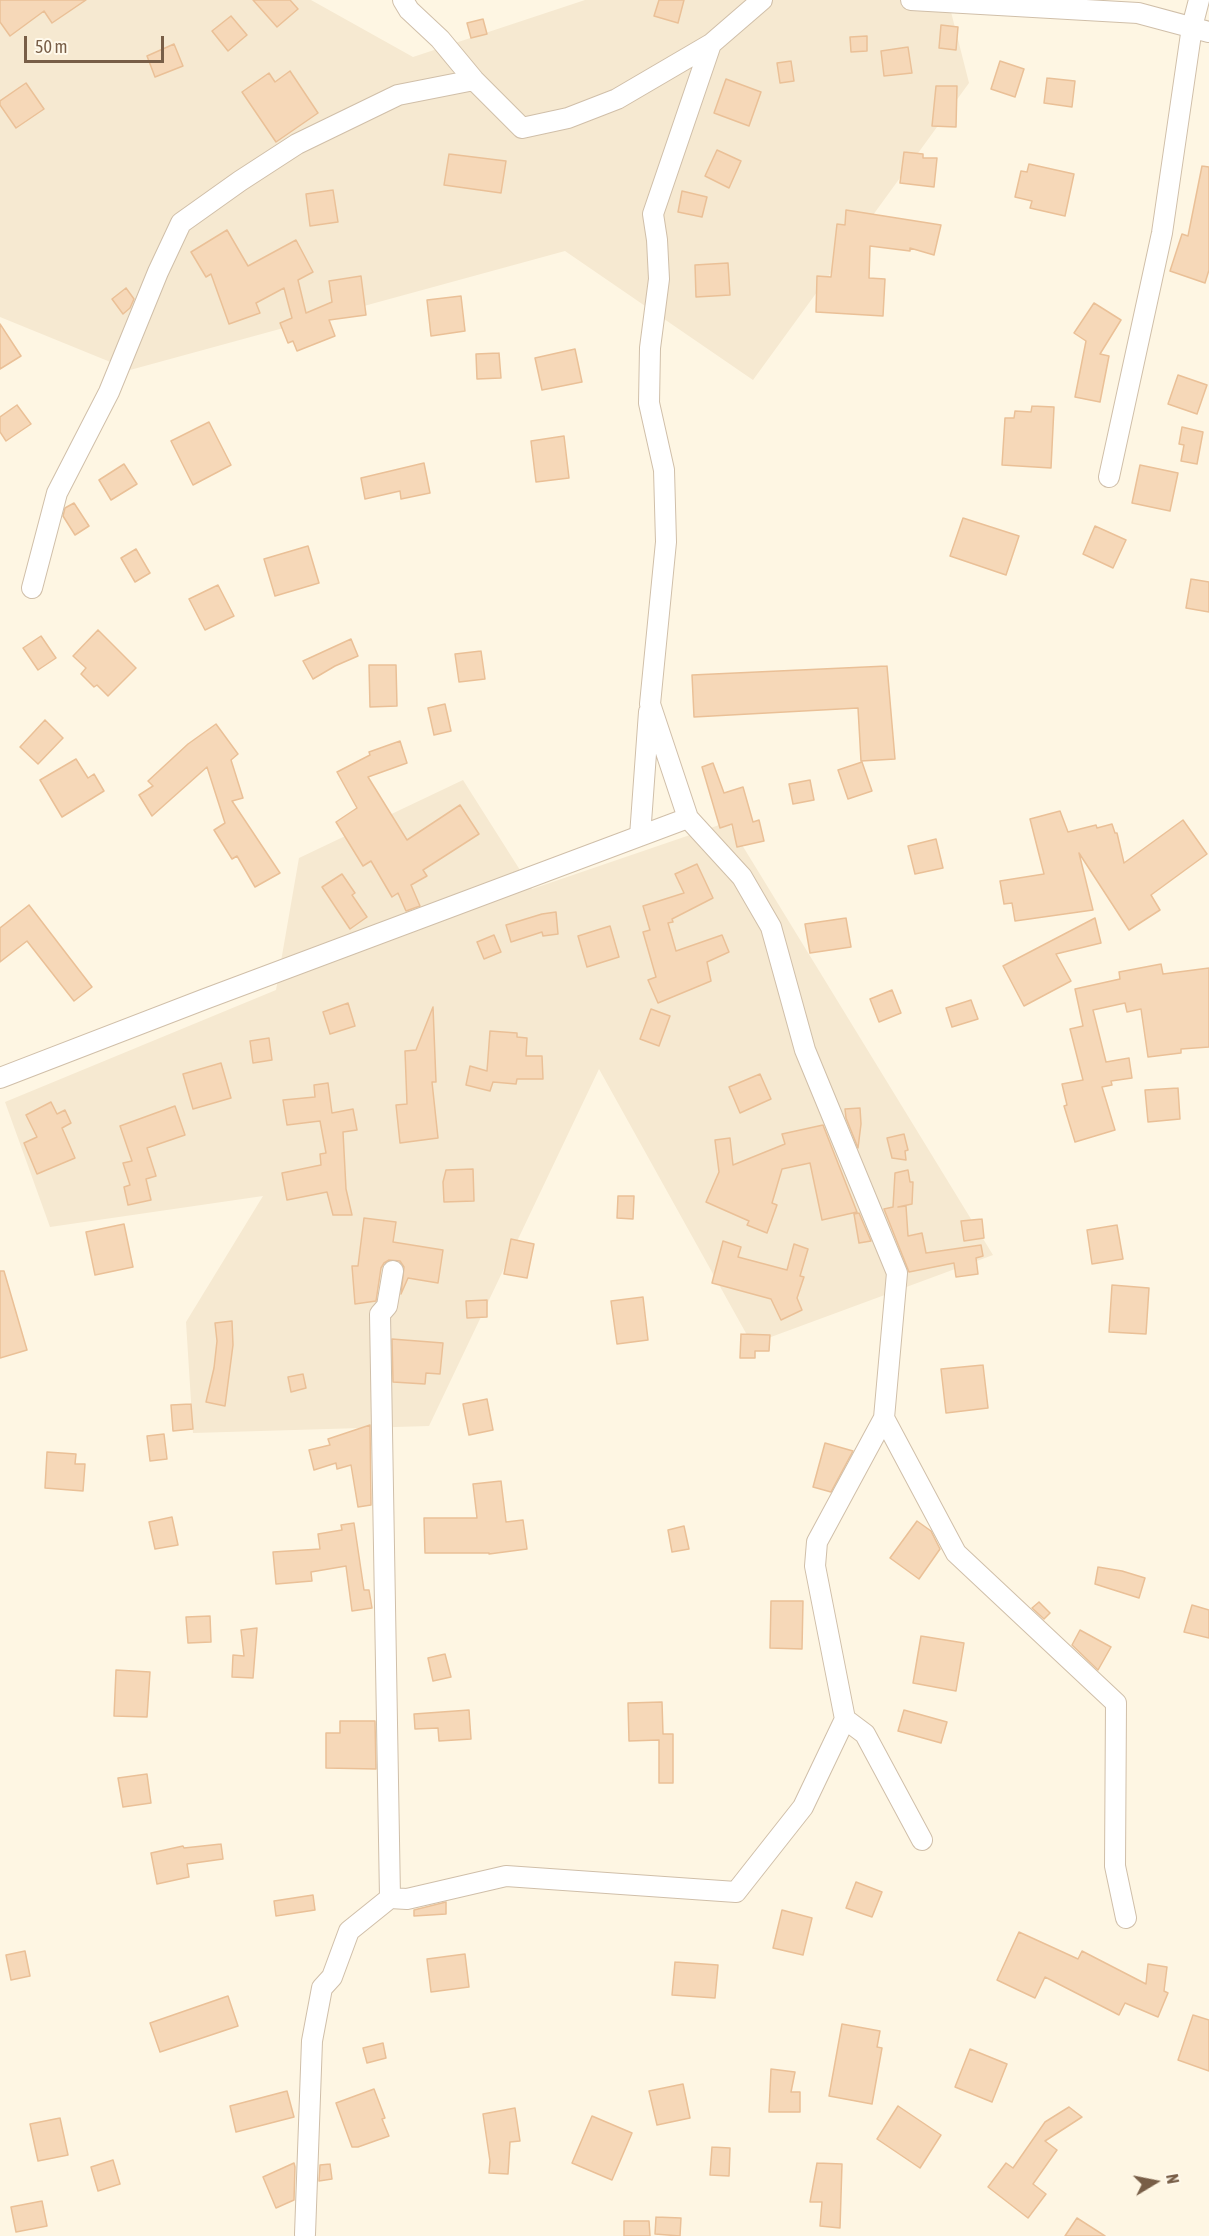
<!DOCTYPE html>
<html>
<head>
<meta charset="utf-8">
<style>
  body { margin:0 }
  #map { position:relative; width:1209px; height:2236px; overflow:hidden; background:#fef6e3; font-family:"Asap Condensed",sans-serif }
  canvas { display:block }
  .north { position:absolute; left:1125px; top:2152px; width:60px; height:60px; -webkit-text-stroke:4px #fff9eb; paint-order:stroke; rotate:80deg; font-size:16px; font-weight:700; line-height:24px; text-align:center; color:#785e47 }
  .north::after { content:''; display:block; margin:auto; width:21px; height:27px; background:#785e47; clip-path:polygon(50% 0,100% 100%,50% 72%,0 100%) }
  .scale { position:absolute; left:24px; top:36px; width:140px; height:27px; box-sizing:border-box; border:3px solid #785e47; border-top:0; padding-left:8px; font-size:18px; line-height:21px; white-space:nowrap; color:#785e47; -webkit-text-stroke:4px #fff9eb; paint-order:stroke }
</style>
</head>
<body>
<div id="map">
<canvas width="1209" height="2236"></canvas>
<div class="north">N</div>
<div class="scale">50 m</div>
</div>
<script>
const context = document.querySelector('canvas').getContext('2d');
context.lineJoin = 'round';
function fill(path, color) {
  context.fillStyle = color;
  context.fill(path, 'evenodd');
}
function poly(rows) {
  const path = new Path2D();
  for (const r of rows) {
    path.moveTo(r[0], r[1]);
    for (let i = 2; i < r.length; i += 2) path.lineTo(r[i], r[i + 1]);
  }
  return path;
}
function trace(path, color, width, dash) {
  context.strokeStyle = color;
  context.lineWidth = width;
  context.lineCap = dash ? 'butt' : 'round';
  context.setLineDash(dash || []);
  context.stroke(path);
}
const residential = poly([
  [0,0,311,0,413,57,585,0,948,0,969,83,753,380,565,251,130,370,0,317],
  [463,780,532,889,728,822,993,1255,752,1344,599,1069,429,1426,193,1433,186,1322,263,1196,50,1227,5,1102,276,990,299,858]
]);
const building = poly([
  [0,0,86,0,52,23,44,11,10,36,0,22,0,0],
  [253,0,290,0,298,9,277,27,253,0],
  [659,0,684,0,678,23,654,16,659,0],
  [231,16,247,35,228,51,212,31,231,16],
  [483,19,487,34,471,38,467,23,483,19],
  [941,25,958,27,956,50,939,48,941,25],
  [867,36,867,51,851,52,850,37,867,36],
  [174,44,183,66,155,77,147,56,174,44],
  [908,47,912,73,884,76,881,51,908,47],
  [791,61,794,81,780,83,777,63,791,61],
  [1000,61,1024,69,1015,97,991,89,1000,61],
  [290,71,318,113,276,142,242,92,269,73,275,82,290,71],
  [1047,78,1075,81,1072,107,1044,103,1047,78],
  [726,79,761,92,749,126,714,113,726,79],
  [26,83,44,109,16,128,0,105,0,101,26,83],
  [936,86,957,86,956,127,932,126,936,86],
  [717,150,741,161,729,188,705,176,717,150],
  [904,152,923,154,923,158,937,158,934,187,900,183,904,152],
  [449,154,506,161,501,193,444,185,449,154],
  [1029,164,1074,174,1065,216,1030,208,1032,201,1015,197,1021,171,1027,172,1029,164],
  [1202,166,1209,167,1209,270,1205,283,1170,271,1182,234,1188,236,1202,166],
  [333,190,338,222,310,226,306,194,333,190],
  [682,191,707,197,702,217,678,212,682,191],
  [846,210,941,225,934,255,910,248,910,251,870,246,869,278,885,279,883,316,816,312,817,276,831,277,837,224,845,225,846,210],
  [227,230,248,266,296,240,313,272,298,280,306,313,332,302,329,281,361,276,366,315,329,320,335,336,297,351,293,341,288,343,280,323,292,318,284,288,256,303,260,313,229,324,211,274,206,277,191,252,227,230],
  [728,263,730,295,696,297,695,265,728,263],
  [126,288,134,299,130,308,123,314,112,299,126,288],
  [461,296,465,331,431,336,427,300,461,296],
  [1094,303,1121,320,1100,354,1109,356,1100,402,1075,397,1086,341,1074,333,1094,303],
  [0,324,21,356,0,369,0,324],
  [575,349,582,382,542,390,535,358,575,349],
  [499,353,501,378,477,379,476,354,499,353],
  [1178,375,1207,385,1197,414,1168,404,1178,375],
  [17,405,31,424,6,441,0,432,0,417,17,405],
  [1032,406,1054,407,1051,468,1002,465,1005,418,1014,418,1015,411,1031,412,1032,406],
  [209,422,231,465,193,485,171,441,209,422],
  [1182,427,1203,432,1197,464,1181,461,1184,445,1179,444,1182,427],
  [564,436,569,478,536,482,531,441,564,436],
  [424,463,430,493,401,499,400,491,365,499,361,478,424,463],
  [124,464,137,484,111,500,99,480,124,464],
  [1140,465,1178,473,1170,511,1132,503,1140,465],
  [74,503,89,526,75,535,63,516,65,508,74,503],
  [963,518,1019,536,1006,575,950,556,963,518],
  [1095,526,1126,540,1113,568,1083,554,1095,526],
  [308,546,319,583,275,596,264,559,308,546],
  [136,549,150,573,135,582,121,558,136,549],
  [1191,579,1209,582,1209,612,1186,608,1191,579],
  [218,585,234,616,205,630,189,599,218,585],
  [98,630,136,668,108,696,97,685,94,687,81,674,86,668,73,656,98,630],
  [41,636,56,658,38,670,23,648,41,636],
  [351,639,358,656,335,666,313,679,303,661,351,639],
  [481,651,485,679,459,682,455,654,481,651],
  [369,665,396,665,397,706,370,707,369,665],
  [887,666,895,759,861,761,858,708,694,717,692,675,887,666],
  [445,704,451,731,434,735,428,708,445,704],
  [45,720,63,738,38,764,20,747,45,720],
  [216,724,238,754,231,760,243,798,232,801,280,873,255,887,237,856,232,859,214,830,225,823,207,767,152,816,139,795,153,786,148,781,188,744,216,724],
  [400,741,407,763,368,777,407,840,460,805,479,834,423,870,427,876,411,885,420,906,406,911,398,893,392,897,371,861,363,866,336,822,357,808,337,772,370,755,369,752,400,741],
  [76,759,88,778,94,774,104,791,62,817,40,780,76,759],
  [862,762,872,791,848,799,838,770,862,762],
  [713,763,724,793,743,787,753,822,759,820,764,841,737,847,732,824,720,828,702,767,713,763],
  [810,780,814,800,793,804,789,784,810,780],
  [1060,811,1068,832,1096,825,1097,828,1112,824,1115,833,1117,833,1124,863,1183,820,1207,854,1151,895,1160,910,1129,930,1079,853,1093,910,1015,921,1012,903,1004,904,1000,881,1044,874,1030,819,1060,811],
  [936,839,943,868,915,874,908,846,936,839],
  [697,864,713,898,672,919,673,922,668,923,676,951,722,935,729,952,707,962,711,981,658,1003,648,980,656,977,643,932,650,930,643,906,684,893,675,874,697,864],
  [342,874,355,893,352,895,367,917,350,929,322,887,342,874],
  [29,905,92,987,74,1001,27,941,0,962,0,928,29,905],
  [556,912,558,934,543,936,542,932,511,942,506,925,542,914,556,912],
  [846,918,851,947,810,953,805,924,846,918],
  [1095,918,1101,943,1056,954,1071,981,1024,1006,1003,966,1095,918],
  [610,926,619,957,587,967,578,936,610,926],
  [494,935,501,952,484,959,477,942,494,935],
  [1161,964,1163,974,1209,968,1209,1047,1181,1049,1181,1053,1148,1057,1141,1009,1127,1012,1125,1003,1093,1010,1106,1062,1129,1058,1132,1078,1111,1081,1112,1085,1102,1087,1115,1130,1075,1142,1064,1106,1067,1105,1062,1084,1083,1080,1070,1029,1083,1026,1075,989,1120,979,1119,972,1161,964],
  [892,990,901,1013,879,1022,870,999,892,990],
  [971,1000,978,1019,952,1027,946,1008,971,1000],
  [348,1003,355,1026,330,1034,323,1012,348,1003],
  [433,1007,436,1082,432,1082,438,1138,400,1143,396,1105,407,1104,405,1051,416,1050,433,1007],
  [651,1009,670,1016,659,1046,640,1039,651,1009],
  [490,1031,517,1033,517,1037,527,1038,526,1056,542,1056,543,1079,517,1079,516,1084,493,1082,490,1091,466,1085,470,1066,487,1071,490,1031],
  [269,1038,272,1060,253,1063,250,1041,269,1038],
  [221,1063,231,1098,193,1109,183,1074,221,1063],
  [760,1074,771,1099,740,1113,729,1087,760,1074],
  [328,1083,332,1113,353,1109,357,1130,343,1132,346,1189,352,1215,333,1215,327,1192,287,1200,282,1173,321,1165,320,1154,326,1153,320,1121,287,1125,283,1100,315,1097,314,1085,328,1083],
  [1178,1088,1180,1119,1148,1122,1145,1090,1178,1088],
  [51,1102,57,1114,65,1110,71,1123,62,1128,75,1158,37,1174,24,1143,37,1137,26,1115,51,1102],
  [175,1106,185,1135,147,1148,156,1176,146,1179,151,1200,128,1205,124,1187,130,1185,123,1163,132,1161,120,1126,175,1106],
  [860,1108,861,1124,858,1148,846,1118,845,1109,860,1108],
  [823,1125,857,1212,822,1220,810,1163,782,1169,772,1203,777,1205,767,1233,747,1225,749,1221,706,1202,719,1172,715,1140,730,1138,733,1165,785,1144,782,1134,823,1125],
  [904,1134,908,1150,905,1151,906,1160,892,1158,887,1138,904,1134],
  [473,1169,474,1201,444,1202,443,1182,446,1170,473,1169],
  [908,1170,910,1182,913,1182,912,1204,898,1207,906,1206,908,1236,922,1233,926,1253,981,1245,983,1256,976,1258,978,1274,956,1277,954,1263,909,1272,884,1209,893,1207,895,1173,908,1170],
  [618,1196,634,1196,633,1219,617,1218,618,1196],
  [859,1213,871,1241,859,1243,854,1214,859,1213],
  [364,1218,396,1222,393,1242,443,1250,438,1283,408,1278,401,1294,404,1267,400,1261,389,1260,384,1263,381,1268,376,1301,355,1304,352,1266,358,1266,364,1218],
  [982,1219,984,1238,964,1241,961,1221,982,1219],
  [124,1224,133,1267,95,1275,86,1232,124,1224],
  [1117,1225,1123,1259,1092,1264,1087,1230,1117,1225],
  [511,1239,534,1244,527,1278,504,1274,511,1239],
  [723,1241,741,1247,738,1257,787,1270,794,1244,808,1249,800,1276,804,1277,797,1298,802,1310,781,1320,771,1299,712,1283,723,1241],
  [0,1271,4,1271,27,1350,0,1358,0,1271],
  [1112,1285,1149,1288,1146,1334,1109,1332,1112,1285],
  [643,1297,648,1340,617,1344,611,1301,643,1297],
  [487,1300,487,1317,467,1318,466,1301,487,1300],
  [232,1321,233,1345,225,1406,206,1402,214,1368,217,1341,215,1323,232,1321],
  [741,1334,770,1335,769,1351,755,1351,755,1358,740,1358,741,1334],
  [392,1339,443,1343,440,1374,426,1373,425,1384,393,1382,392,1339],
  [983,1365,988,1408,946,1413,941,1369,983,1365],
  [303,1374,306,1388,291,1392,288,1377,303,1374],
  [487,1399,493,1430,469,1435,463,1404,487,1399],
  [191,1404,193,1429,173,1431,171,1405,191,1404],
  [370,1425,371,1505,358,1507,351,1465,337,1469,336,1463,314,1470,309,1450,330,1445,328,1439,370,1425],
  [164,1434,167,1459,150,1461,147,1436,164,1434],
  [825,1443,853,1451,831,1492,813,1487,825,1443],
  [47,1452,76,1454,75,1464,85,1464,83,1491,45,1488,47,1452],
  [501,1481,506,1522,523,1520,527,1549,489,1554,489,1553,425,1553,424,1518,477,1518,473,1484,501,1481],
  [172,1517,178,1545,155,1549,149,1522,172,1517],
  [917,1521,931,1531,940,1549,919,1579,890,1558,917,1521],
  [354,1523,364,1590,369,1590,372,1608,352,1611,346,1566,311,1572,312,1581,276,1584,273,1552,320,1549,318,1534,342,1530,341,1525,354,1523],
  [684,1526,689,1549,672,1552,668,1530,684,1526],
  [1098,1567,1122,1571,1145,1578,1139,1598,1095,1584,1098,1567],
  [771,1601,803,1601,802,1649,770,1648,771,1601],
  [1039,1602,1050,1613,1044,1619,1032,1608,1039,1602],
  [1192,1605,1209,1610,1209,1638,1184,1632,1192,1605],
  [210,1616,211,1642,188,1643,186,1617,210,1616],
  [257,1628,253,1678,232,1677,233,1655,244,1656,241,1630,257,1628],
  [1080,1630,1111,1647,1098,1670,1072,1645,1080,1630],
  [921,1636,964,1643,956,1691,913,1683,921,1636],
  [445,1654,451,1677,433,1681,428,1658,445,1654],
  [116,1670,150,1672,147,1717,114,1716,116,1670],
  [662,1702,663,1734,673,1734,673,1783,659,1783,659,1740,629,1741,628,1703,662,1702],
  [469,1710,471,1739,439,1741,438,1728,415,1729,414,1714,469,1710],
  [904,1710,947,1722,941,1743,898,1731,904,1710],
  [340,1721,375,1721,376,1769,326,1768,326,1733,340,1733,340,1721],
  [147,1774,151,1803,123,1807,118,1778,147,1774],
  [221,1844,223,1859,187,1864,189,1877,157,1884,151,1853,183,1846,184,1848,221,1844],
  [856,1882,882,1892,872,1917,846,1908,856,1882],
  [313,1895,315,1910,276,1916,274,1901,313,1895],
  [446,1902,446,1914,414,1916,414,1910,446,1902],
  [782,1910,812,1918,803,1955,773,1948,782,1910],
  [1019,1932,1078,1959,1082,1951,1146,1984,1148,1964,1167,1967,1164,1991,1168,1993,1158,2017,1125,2003,1119,2015,1045,1977,1035,1998,997,1980,1019,1932],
  [25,1951,30,1976,11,1980,6,1955,25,1951],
  [465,1954,469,1987,431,1992,427,1959,465,1954],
  [675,1962,718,1965,715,1998,672,1995,675,1962],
  [228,1996,238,2026,160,2052,150,2023,228,1996],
  [1193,2015,1209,2020,1209,2071,1178,2060,1193,2015],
  [842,2024,880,2031,877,2047,882,2048,872,2104,829,2096,842,2024],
  [383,2043,386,2058,367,2063,363,2048,383,2043],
  [970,2049,1007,2064,992,2102,955,2087,970,2049],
  [771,2069,795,2072,791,2092,800,2092,800,2112,769,2112,771,2069],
  [683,2084,690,2118,657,2125,649,2091,683,2084],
  [374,2089,385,2118,382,2119,389,2136,358,2147,352,2147,336,2103,374,2089],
  [287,2091,294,2117,236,2132,230,2106,287,2091],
  [898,2106,941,2135,920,2168,877,2139,898,2106],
  [1069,2107,1082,2117,1045,2141,1057,2150,1033,2184,1046,2194,1028,2218,988,2187,1006,2163,1013,2168,1045,2122,1069,2107],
  [515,2108,520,2141,510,2142,508,2174,489,2173,490,2161,483,2114,515,2108],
  [592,2116,632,2133,612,2180,572,2163,592,2116],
  [60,2118,68,2155,38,2161,30,2124,60,2118],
  [712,2147,730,2148,729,2176,710,2175,712,2147],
  [113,2160,120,2184,98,2191,91,2167,113,2160],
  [294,2163,295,2167,294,2200,276,2208,263,2177,294,2163],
  [817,2163,842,2164,840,2228,820,2226,822,2202,810,2202,817,2163],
  [330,2164,332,2179,319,2181,320,2165,330,2164],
  [42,2201,47,2226,16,2232,11,2207,42,2201],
  [656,2217,681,2218,680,2236,655,2234,656,2217],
  [1077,2218,1105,2236,1065,2236,1077,2218],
  [624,2221,649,2221,650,2236,624,2236,624,2221]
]);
const minor = poly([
  [403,0,409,10,440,39,474,80,522,128,568,118,617,99,711,44,762,0],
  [911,0,1138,13,1209,32],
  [1109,477,1162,233,1192,27,1199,0],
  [32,588,57,493,109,392,158,272,181,223,240,181,297,144,398,95,474,80],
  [640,836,649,712],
  [0,1078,205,999,688,818],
  [884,1418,956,1553,1116,1703,1115,1866,1126,1918],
  [845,1719,865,1734,922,1840],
  [390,1898,380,1314,387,1306,393,1271],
  [305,2234,312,2041,322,1988,332,1977,349,1931,390,1898,407,1899,506,1876,736,1892,803,1807,845,1719,815,1566,817,1542,884,1418,897,1273,805,1050,771,927,742,877,688,818,650,704,666,542,664,470,649,403,650,348,659,279,657,240,653,214,711,44]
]);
fill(residential, '#f6e9d1');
fill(building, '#f6d8b8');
trace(building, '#eac097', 1.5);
trace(minor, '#d0bfa9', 22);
trace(minor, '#fff', 20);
</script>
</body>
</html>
